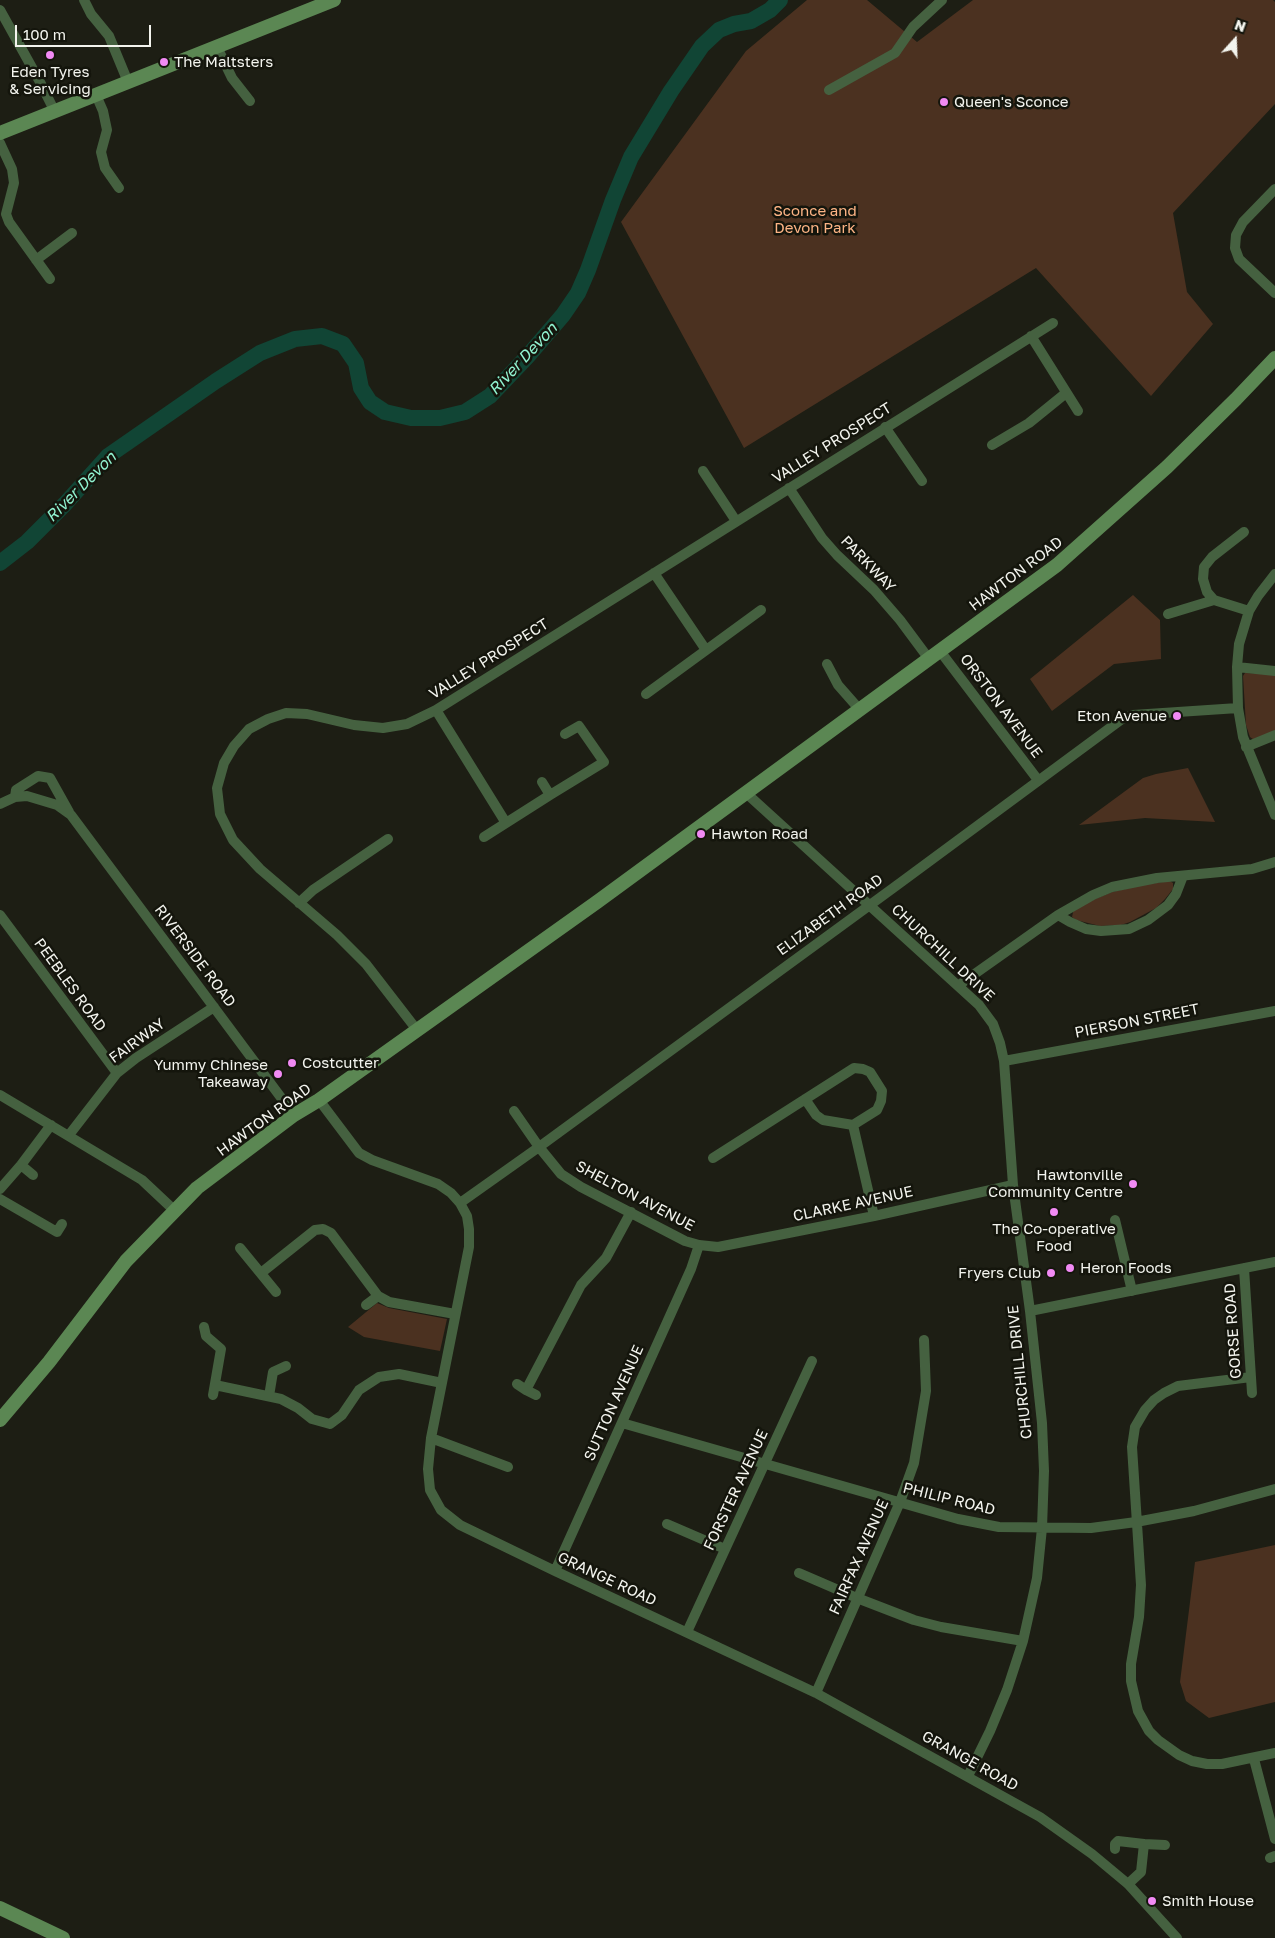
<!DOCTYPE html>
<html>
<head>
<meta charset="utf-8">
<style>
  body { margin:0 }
  #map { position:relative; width:1275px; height:1938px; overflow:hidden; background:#1d1e14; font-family:"Golos Text",sans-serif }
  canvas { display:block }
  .north { position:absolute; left:1210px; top:15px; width:50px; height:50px; -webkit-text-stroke:4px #14150c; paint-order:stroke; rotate:20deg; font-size:14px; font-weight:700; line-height:20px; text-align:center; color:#f3f4ee }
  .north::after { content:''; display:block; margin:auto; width:18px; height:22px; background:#f3f4ee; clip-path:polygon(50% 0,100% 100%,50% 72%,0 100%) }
  .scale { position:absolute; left:15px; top:25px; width:136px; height:22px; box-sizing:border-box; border:2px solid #f3f4ee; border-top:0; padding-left:6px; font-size:15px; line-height:18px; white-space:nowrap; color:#f3f4ee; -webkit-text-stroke:4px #14150c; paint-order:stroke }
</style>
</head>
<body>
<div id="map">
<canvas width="1275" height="1938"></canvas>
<div class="north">N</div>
<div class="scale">100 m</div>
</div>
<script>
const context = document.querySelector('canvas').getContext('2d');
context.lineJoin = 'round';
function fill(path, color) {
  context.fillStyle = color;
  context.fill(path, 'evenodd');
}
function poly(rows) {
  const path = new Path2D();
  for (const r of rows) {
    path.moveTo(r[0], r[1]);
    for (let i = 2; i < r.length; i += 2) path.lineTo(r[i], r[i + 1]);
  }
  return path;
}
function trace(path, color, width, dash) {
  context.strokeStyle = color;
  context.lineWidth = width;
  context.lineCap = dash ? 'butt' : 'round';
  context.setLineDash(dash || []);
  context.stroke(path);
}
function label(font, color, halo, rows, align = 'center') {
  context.font = font + ' "Golos Text",sans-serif';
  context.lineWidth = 5;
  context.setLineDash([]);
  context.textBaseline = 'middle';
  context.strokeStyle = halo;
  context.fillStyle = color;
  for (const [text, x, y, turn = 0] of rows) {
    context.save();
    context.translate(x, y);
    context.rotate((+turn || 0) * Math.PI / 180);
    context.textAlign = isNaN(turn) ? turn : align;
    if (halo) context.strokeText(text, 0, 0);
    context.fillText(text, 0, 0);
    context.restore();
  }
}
const green = poly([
  [807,0,867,0,917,42,973,0,1273,0,1275,2,1275,104,1173,213,1187,292,1213,324,1151,396,1036,268,744,448,621,222,746,51],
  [1133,595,1160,620,1161,659,1114,664,1052,711,1030,679],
  [1245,673,1275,674,1275,731,1254,740,1250,737,1246,725,1243,676],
  [1188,768,1215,822,1145,818,1079,825,1143,778,1156,774],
  [1170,881,1173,883,1173,889,1165,899,1156,908,1130,922,1121,925,1100,926,1076,920,1072,917,1074,908,1112,892,1142,885],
  [377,1303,389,1308,447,1319,440,1351,364,1337,348,1327],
  [1275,1545,1275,1702,1209,1718,1186,1701,1180,1682,1195,1562]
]);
const river = poly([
  [0,563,27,542,65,504,108,456,216,381,260,353,295,339,322,336,343,344,356,363,361,388,370,402,385,412,411,418,440,418,465,412,490,396,527,357,563,315,578,293,588,270,613,200,631,157,671,91,702,46,719,30,734,24,751,21,770,10,780,0]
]);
const street = poly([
  [84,0,91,14,109,36,128,82],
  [0,10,40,82,55,112],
  [217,47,232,78,250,101],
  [829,90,895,53,913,27,942,0],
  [96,95,103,111,107,130,101,152,105,168,119,188],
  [0,143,12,169,14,183,6,214,9,222,50,279],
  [1275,189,1243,222,1236,235,1235,248,1239,259,1275,293],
  [36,260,72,233],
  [1031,336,1078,411],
  [885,427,922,481],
  [992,445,1029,423,1066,393],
  [703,471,736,521],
  [789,488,822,538,837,555,874,590,900,620,929,659],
  [1244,532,1212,557,1204,567,1203,579,1207,592,1214,600,1249,611],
  [654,573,706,650],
  [1275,574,1258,596,1249,611,1239,644,1237,667,1238,708,1243,737,1275,815],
  [1168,614,1214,600],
  [940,651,1038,780],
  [827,664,838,685,860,710],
  [1237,667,1275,671],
  [646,694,761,610],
  [436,710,506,823],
  [1246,747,1275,735],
  [746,793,979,1005,993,1024,1000,1043,1004,1061,1013,1185,1030,1311,1042,1423,1044,1471,1042,1528,1037,1578,1023,1641,1007,1690,990,1731,968,1776],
  [550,795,604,762,579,726,565,734],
  [15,797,16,790,38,776,50,778,69,812],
  [0,804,15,797,27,796,57,805,71,815,294,1115],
  [484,837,550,795,542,782],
  [299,903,313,890,388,839],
  [0,915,117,1073],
  [1058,915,1070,922,1086,929,1101,931,1129,929,1148,920,1168,905,1176,894,1183,876],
  [959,985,1058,915,1093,895,1112,887,1157,878,1252,869,1275,862],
  [417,1030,366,964,337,935,260,869,233,840,220,814,217,788,224,763,234,746,249,729,268,719,286,713,307,714,354,725,383,728,407,724,436,710,1053,323],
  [1004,1061,1275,1011],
  [0,1095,142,1180,175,1211],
  [805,1099,816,1115,823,1120,853,1125],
  [319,1100,359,1153,372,1160,438,1184,451,1193,460,1203,467,1216,469,1229,469,1247,431,1438,428,1469,430,1490,441,1510,460,1525,555,1571,816,1693,1040,1817,1092,1854,1128,1884,1177,1938],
  [514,1111,539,1147,561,1174,581,1187,685,1241,699,1245,718,1247,874,1216,1013,1185],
  [69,1135,117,1073,136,1058,214,1007],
  [713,1158,854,1068,863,1069,870,1072,882,1091,881,1101,877,1110,853,1125,874,1216],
  [21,1165,33,1175],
  [0,1189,21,1165,51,1125],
  [0,1199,57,1232,62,1224],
  [460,1203,539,1147,900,883,1122,719,1133,715,1238,708],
  [1115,1220,1132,1291],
  [240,1248,276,1292],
  [1244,1268,1252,1393],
  [261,1273,315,1230,323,1229,331,1233,378,1296,389,1302,455,1314],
  [366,1305,378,1296],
  [1030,1311,1275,1262],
  [204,1327,206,1336,221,1349,213,1395],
  [1251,1377,1178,1386,1164,1393,1154,1400,1145,1410,1135,1427,1132,1447,1141,1585,1139,1617,1131,1664,1131,1681,1138,1711,1149,1731,1158,1740,1179,1755,1192,1761,1207,1764,1222,1764,1275,1753],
  [517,1384,526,1390],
  [215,1385,281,1399,298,1408,312,1419,330,1424,342,1415,359,1390,379,1377,399,1374,442,1383],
  [536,1395,526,1390,581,1285,606,1258,631,1212],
  [269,1396,273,1372,286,1366],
  [622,1423,958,1519,999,1527,1091,1528,1136,1522,1194,1511,1275,1489],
  [431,1438,508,1467],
  [667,1524,725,1549],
  [555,1571,691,1269,699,1245],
  [799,1573,857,1598,914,1620,941,1627,1023,1641],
  [687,1632,812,1361],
  [816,1693,900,1502,914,1463,926,1391,924,1340],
  [1254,1759,1275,1839],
  [1144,1844,1165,1845],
  [1115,1849,1115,1844,1118,1841,1144,1844,1141,1872,1128,1884],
  [1270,1858,1275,1856]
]);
const secondary = poly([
  [0,133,334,0],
  [0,1420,49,1362,126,1261,197,1188,294,1115,319,1100,597,902,1057,565,1167,467,1236,399,1275,358],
  [0,1908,63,1938]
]);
const markers = [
  [50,55,5,"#f18af4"],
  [164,62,5,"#f18af4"],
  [944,102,5,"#f18af4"],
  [1177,716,5,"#f18af4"],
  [701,834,5,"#f18af4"],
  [292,1063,5,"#f18af4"],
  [278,1074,5,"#f18af4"],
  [1133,1184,5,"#f18af4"],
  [1054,1212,5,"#f18af4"],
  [1070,1268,5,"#f18af4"],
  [1051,1273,5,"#f18af4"],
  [1152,1901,5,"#f18af4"]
];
const poiNames = [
  ["The Maltsters",174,62],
  ["Eden Tyres",50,72,"center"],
  ["& Servicing",50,89,"center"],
  ["Queen's Sconce",954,102],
  ["Eton Avenue",1167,716,"right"],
  ["Hawton Road",711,834],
  ["Costcutter",302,1063],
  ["Yummy Chinese",268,1065,"right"],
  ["Takeaway",268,1082,"right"],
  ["Hawtonville",1123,1175,"right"],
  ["Community Centre",1123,1192,"right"],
  ["The Co-operative",1054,1229,"center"],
  ["Food",1054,1246,"center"],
  ["Heron Foods",1080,1268],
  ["Fryers Club",1041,1273,"right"],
  ["Smith House",1162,1901]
];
const parkNames = [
  ["Sconce and",815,211],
  ["Devon Park",815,228]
];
const streetNames = [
  ["VALLEY PROSPECT",832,443,-32],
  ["PARKWAY",868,564,46],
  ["HAWTON ROAD",1016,574,-37],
  ["VALLEY PROSPECT",489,659,-32],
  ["ORSTON AVENUE",1001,706,53],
  ["ELIZABETH ROAD",830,915,-36],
  ["CHURCHILL DRIVE",943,953,43],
  ["RIVERSIDE ROAD",195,956,53],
  ["PEEBLES ROAD",70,985,54],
  ["PIERSON STREET",1137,1021,-11],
  ["FAIRWAY",137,1041,-36],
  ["HAWTON ROAD",264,1120,-36],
  ["SHELTON AVENUE",635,1196,28],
  ["CLARKE AVENUE",853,1204,-12],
  ["GORSE ROAD",1233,1331,-94],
  ["CHURCHILL DRIVE",1020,1372,-96],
  ["SUTTON AVENUE",614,1403,-66],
  ["FORSTER AVENUE",736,1490,-65],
  ["PHILIP ROAD",949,1499,14],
  ["FAIRFAX AVENUE",859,1557,-66],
  ["GRANGE ROAD",607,1579,25],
  ["GRANGE ROAD",970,1761,29]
];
const waterNames = [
  ["River Devon",523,359,-47],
  ["River Devon",81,487,-45]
];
fill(green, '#4b3120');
trace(river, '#114535', 16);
trace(street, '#456140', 10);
trace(secondary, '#5b8753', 14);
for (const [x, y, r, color] of markers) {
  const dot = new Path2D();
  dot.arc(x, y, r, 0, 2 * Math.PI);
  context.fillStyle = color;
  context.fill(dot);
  trace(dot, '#14150c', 2);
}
label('15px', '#f3f4ee', '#14150c', poiNames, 'left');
label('15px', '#fdb485', '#14150c', parkNames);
label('15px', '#f3f4ee', '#14150c', streetNames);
label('italic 16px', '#91f3d1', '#14150c', waterNames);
</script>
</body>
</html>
